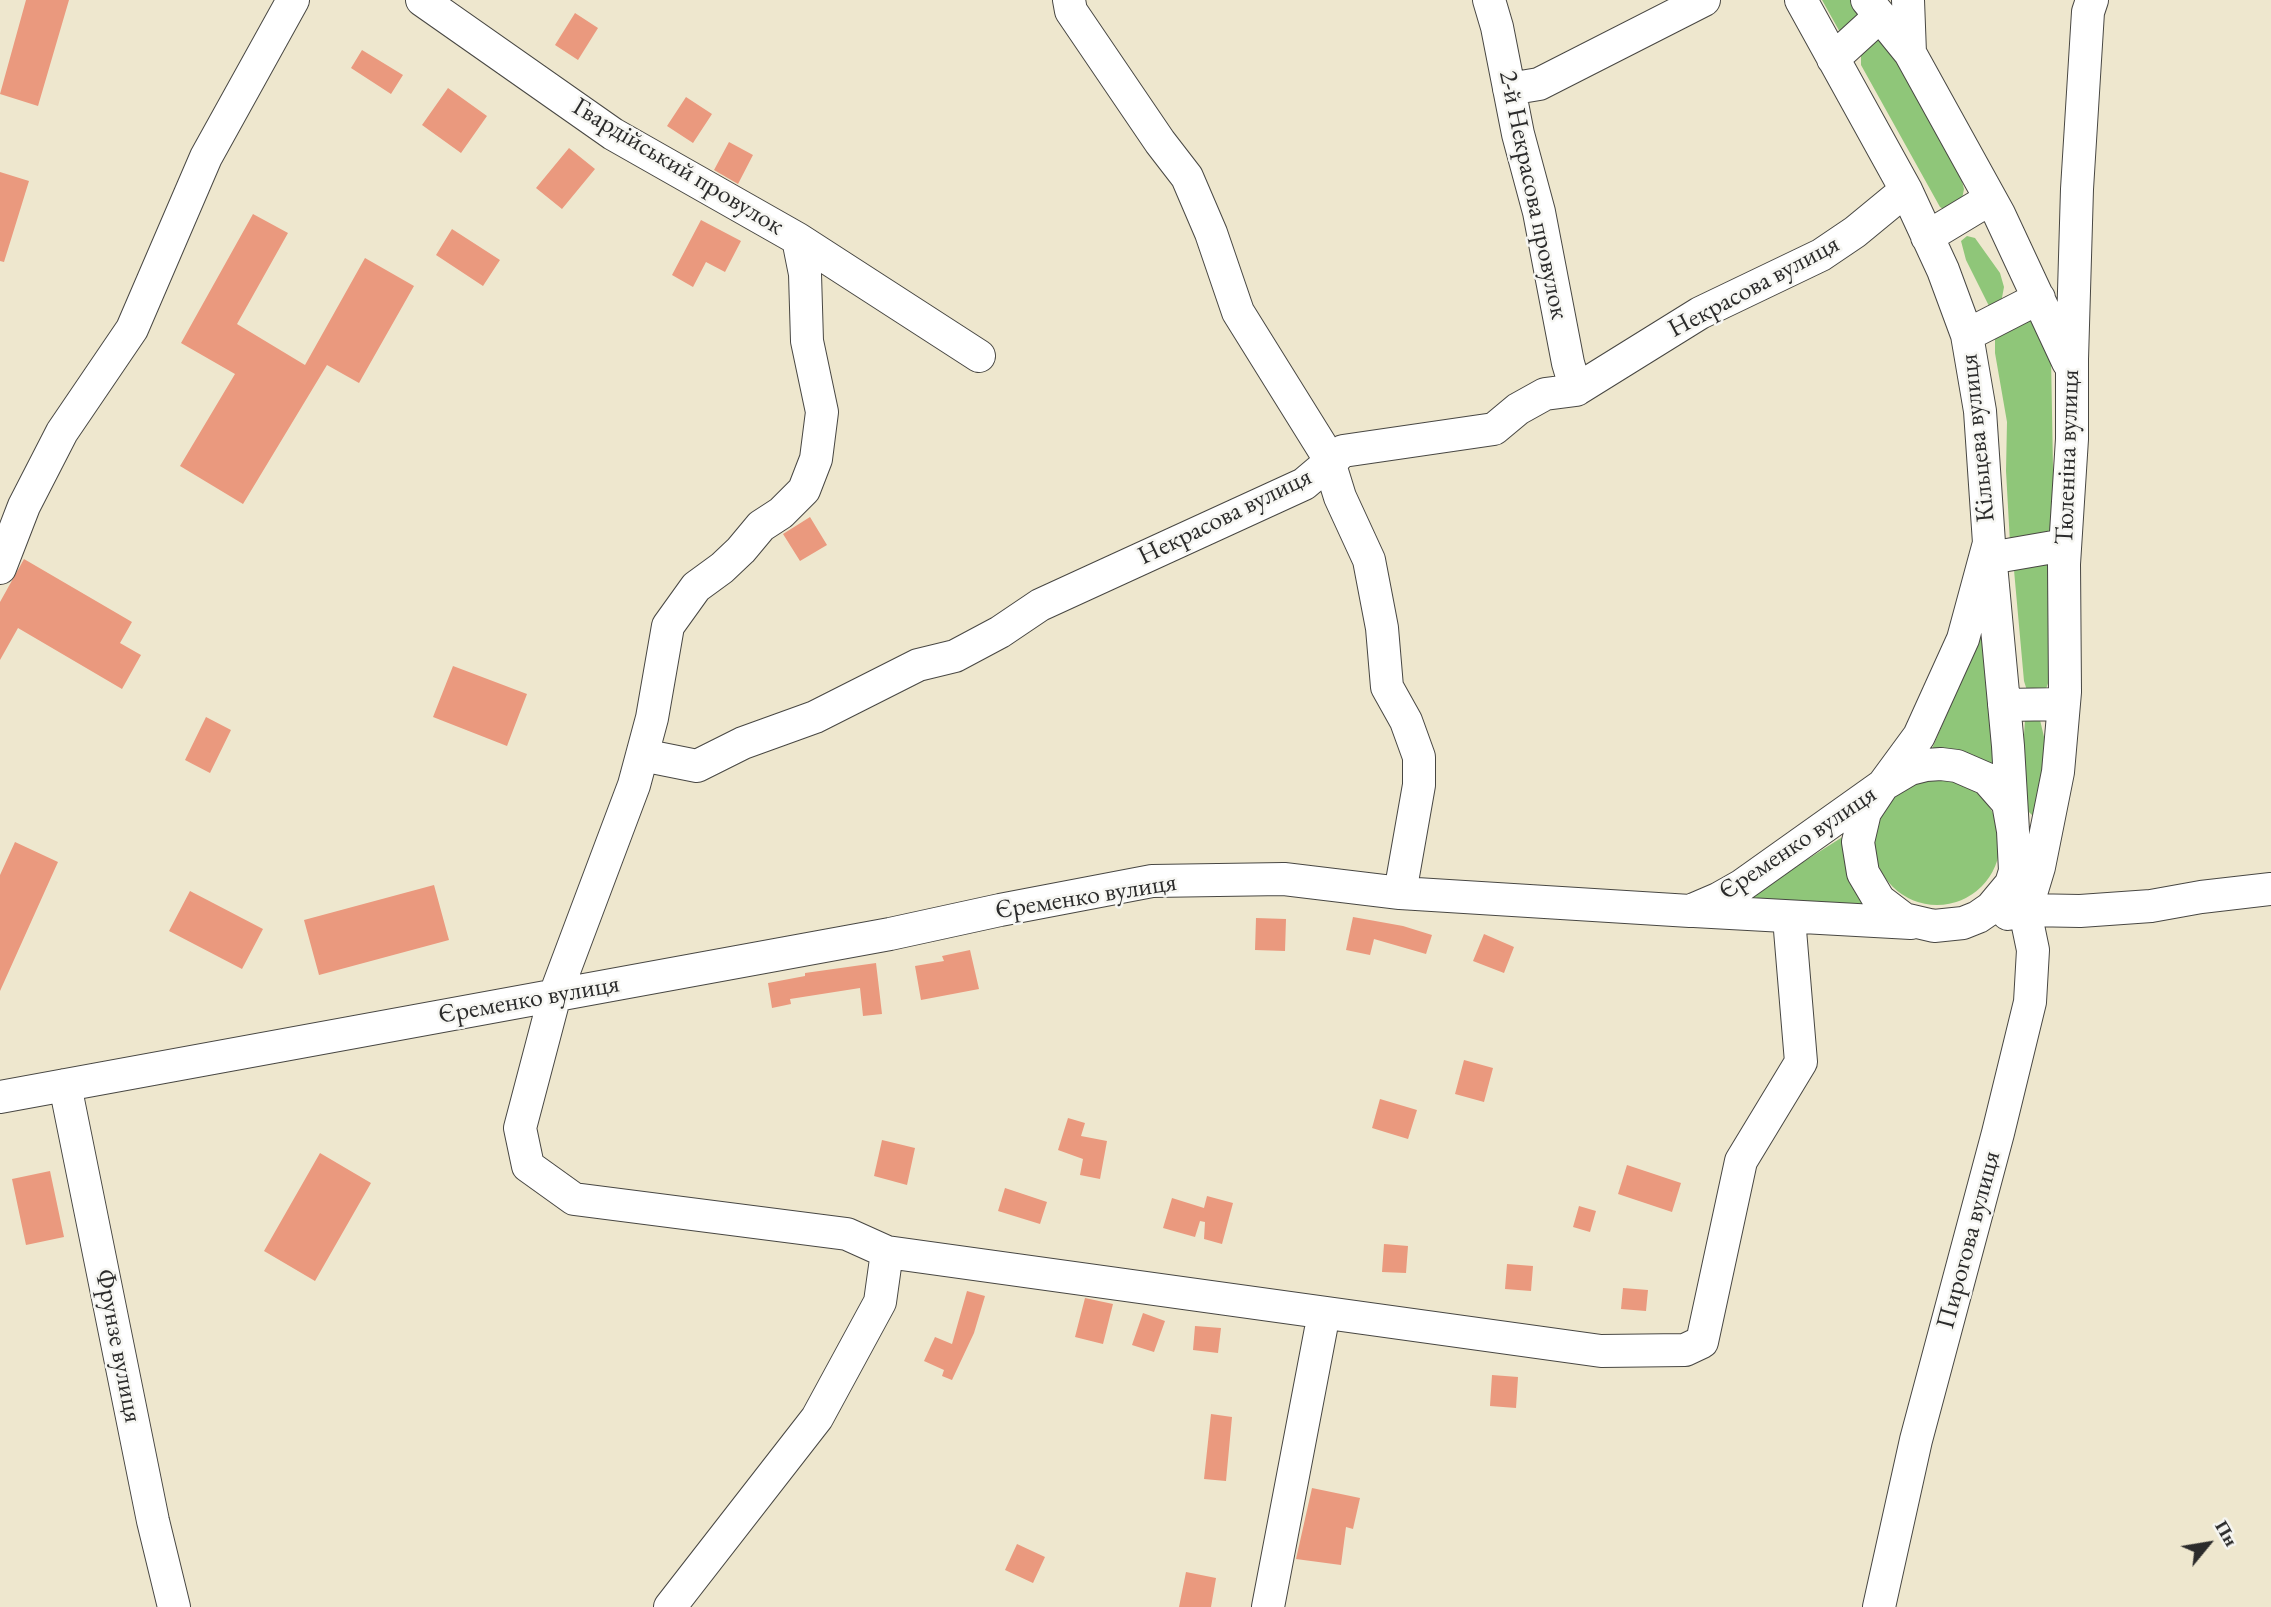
<!DOCTYPE html>
<html>
<head>
<meta charset="utf-8">
<style>
  body { margin:0 }
  #map { position:relative; width:2271px; height:1607px; overflow:hidden; background:#eee7ce; font-family:"EB Garamond",serif }
  canvas { display:block }
  .north { position:absolute; left:2173px; top:1509px; width:70px; height:70px; -webkit-text-stroke:5px #f6f6f2; paint-order:stroke; rotate:60deg; font-size:19px; font-weight:700; line-height:28px; text-align:center; color:#2b2b2b }
  .north::after { content:''; display:block; margin:auto; width:24px; height:32px; background:#2b2b2b; clip-path:polygon(50% 0,100% 100%,50% 72%,0 100%) }
</style>
</head>
<body>
<div id="map">
<canvas width="2271" height="1607"></canvas>
<div class="north">Пн</div>
</div>
<script>
const context = document.querySelector('canvas').getContext('2d');
context.lineJoin = 'round';
function fill(path, color) {
  context.fillStyle = color;
  context.fill(path, 'evenodd');
}
function poly(rows) {
  const path = new Path2D();
  for (const r of rows) {
    if (r.length === 3) {
      path.moveTo(r[0] + r[2], r[1]);
      path.arc(r[0], r[1], r[2], 0, 2 * Math.PI);
      continue;
    }
    path.moveTo(r[0], r[1]);
    for (let i = 2; i < r.length; i += 2) path.lineTo(r[i], r[i + 1]);
  }
  return path;
}
function trace(path, color, width, dash) {
  context.strokeStyle = color;
  context.lineWidth = width;
  context.lineCap = dash ? 'butt' : 'round';
  context.setLineDash(dash || []);
  context.stroke(path);
}
function label(font, color, halo, rows, align = 'center') {
  context.font = font + ' "EB Garamond",serif';
  context.lineWidth = 5;
  context.setLineDash([]);
  context.textBaseline = 'middle';
  context.strokeStyle = halo;
  context.fillStyle = color;
  for (const [text, x, y, turn = 0] of rows) {
    context.save();
    context.translate(x, y);
    context.rotate((+turn || 0) * Math.PI / 180);
    context.textAlign = isNaN(turn) ? turn : align;
    if (halo) context.strokeText(text, 0, 0);
    context.fillText(text, 0, 0);
    context.restore();
  }
}
const green = poly([
  [1822,0,1855,0,1861,14,1841,34],
  [1877,36,1889,46,1961,177,1964,189,1962,199,1945,210,1940,207,1861,65,1861,55,1865,45],
  [1967,236,1975,238,2000,273,2004,287,2001,303,1990,308,1966,260,1961,241],
  [2032,316,2051,357,2054,524,2049,536,2010,543,2006,471,2007,422,1995,353,1995,336],
  [2013,559,2051,561,2051,675,2046,689,2040,694,2029,697,2024,681],
  [1983,631,1998,768,1931,751],
  [2029,710,2040,720,2045,741,2043,786,2033,816,2028,811,2023,750,2025,720],
  [1937,842,63],
  [1844,836,1865,906,1745,899]
]);
const building = poly([
  [26,0,69,0,38,106,0,94],
  [575,13,598,28,578,60,555,45],
  [362,50,403,75,391,94,351,68],
  [448,88,487,116,461,153,422,125],
  [686,97,712,114,693,143,667,126],
  [729,142,753,155,738,184,714,170],
  [569,148,595,169,562,209,536,188],
  [0,172,29,181,4,262,0,261],
  [253,214,288,233,237,324,305,365,365,258,414,286,359,383,327,365,243,504,180,466,235,374,181,343],
  [701,220,741,241,725,272,706,262,693,287,672,275],
  [452,229,500,260,483,286,436,255],
  [810,517,827,545,800,561,783,534],
  [24,559,132,622,120,643,141,655,122,689,18,628,0,660,0,602],
  [453,666,527,694,507,746,433,717],
  [206,717,231,730,210,773,185,760],
  [15,842,58,862,0,991,0,875],
  [434,885,449,940,319,975,304,920],
  [190,891,263,929,242,969,169,931],
  [1353,917,1403,926,1432,935,1426,954,1374,939,1370,955,1346,950],
  [1256,918,1286,919,1285,951,1255,950],
  [1484,934,1514,947,1504,973,1473,961],
  [970,950,979,989,921,1000,915,966,944,961,942,956],
  [876,963,882,1014,863,1016,860,988,790,999,791,1004,772,1008,768,983,805,976,805,973],
  [1464,1060,1493,1068,1484,1102,1455,1094],
  [1380,1099,1417,1110,1408,1139,1372,1128],
  [1068,1118,1085,1123,1081,1136,1107,1141,1100,1179,1080,1175,1083,1159,1058,1150],
  [882,1140,915,1148,907,1185,874,1176],
  [320,1153,371,1183,315,1281,264,1251],
  [1627,1165,1681,1183,1672,1212,1618,1194],
  [50,1171,64,1237,26,1245,12,1179],
  [1005,1188,1047,1202,1040,1224,998,1211],
  [1207,1196,1233,1203,1222,1244,1204,1239,1205,1222,1200,1221,1195,1237,1163,1228,1172,1198,1204,1208],
  [1579,1206,1596,1211,1590,1232,1573,1227],
  [1384,1244,1408,1246,1406,1273,1382,1272],
  [1507,1264,1533,1266,1531,1291,1505,1289],
  [1623,1288,1648,1290,1646,1311,1621,1309],
  [967,1291,985,1296,974,1333,952,1380,942,1376,944,1370,924,1361,935,1337,952,1344],
  [1085,1298,1113,1304,1103,1344,1075,1337],
  [1143,1313,1165,1321,1154,1352,1132,1345],
  [1195,1326,1221,1328,1218,1353,1193,1350],
  [1492,1375,1518,1377,1516,1408,1490,1406],
  [1211,1414,1232,1417,1226,1481,1204,1479],
  [1312,1488,1360,1498,1353,1529,1346,1527,1341,1565,1296,1559],
  [1017,1544,1045,1557,1033,1583,1005,1570],
  [1186,1572,1216,1578,1211,1607,1179,1607]
]);
const minor = poly([
  [422,0,613,134,798,239,805,274,807,341,822,412,816,459,804,490,781,513,761,526,741,550,722,568,696,587,668,626,652,718,634,785,555,995,520,1128,528,1166,574,1199,847,1234,887,1252,880,1302,817,1418,670,1607],
  [1069,0,1071,11,1160,142,1187,177,1211,233,1238,312,1327,455,1340,497,1369,560,1382,628,1387,687,1406,721,1419,757,1419,785,1400,893],
  [1489,0,1497,27,1518,134,1539,212,1568,363,1576,390],
  [1801,0,1906,190,1943,270,1967,335,1980,411,1989,543,2008,746,2013,831],
  [1867,0,1910,53,1999,214,2068,362],
  [1908,0,1910,53],
  [1833,59,1880,16],
  [1509,89,1539,84,1704,0],
  [1927,237,1990,199],
  [798,239,979,356],
  [1967,335,2039,298],
  [1990,558,2065,545],
  [0,568,24,506,62,432,132,329,206,157,293,0],
  [2004,705,2064,704],
  [642,755,697,766,743,743,815,717,918,665,955,656,1000,632,1040,605,1304,484,1343,451,1494,429,1518,409,1545,394,1576,390,1700,313,1821,255,1855,232,1906,190],
  [1941,764,1957,766,1987,779,2008,803,2013,831,2015,871,2011,884,1991,908,1978,917,1963,923,1934,926,1904,919,1879,900,1863,873,1858,842,1865,812,1883,785,1910,769,1926,765,1941,764],
  [2026,910,2039,867,2058,772,2065,692,2064,564,2072,439,2072,359,2077,189,2088,12,2092,0],
  [1694,911,1911,923],
  [2008,914,2026,910,2080,911,2151,906,2201,897,2271,889],
  [65,1085,153,1521,174,1607],
  [0,1097,890,934,1000,910,1152,881,1284,879,1400,893,1690,911,1718,899,1741,886,1883,785,1919,736,1963,639,1989,543],
  [887,1252,1601,1351,1685,1350,1702,1342,1741,1161,1801,1062,1789,918],
  [1268,1607,1324,1313],
  [1879,1607,1916,1440,1998,1133,2030,1002,2033,950,2021,892]
]);
const streetNames = [
  ["Гвардійський провулок",678,167,31],
  ["2-й Некрасова провулок",1533,195,78],
  ["Некрасова вулиця",1754,287,-28],
  ["Кільцева вулиця",1978,438,-96],
  ["Тюленіна вулиця",2068,457,-88],
  ["Некрасова вулиця",1225,517,-26],
  ["Єременко вулиця",1798,843,-34],
  ["Єременко вулиця",1086,897,-9],
  ["Єременко вулиця",529,1000,-10],
  ["Пирогова вулиця",1969,1240,-75],
  ["Фрунзе вулиця",118,1346,79]
];
fill(green, '#8fc679');
fill(building, '#ea997e');
trace(minor, '#484743', 34);
trace(minor, '#fff', 32);
label('26px', '#2b2b2b', '#f6f6f2', streetNames);
</script>
</body>
</html>
